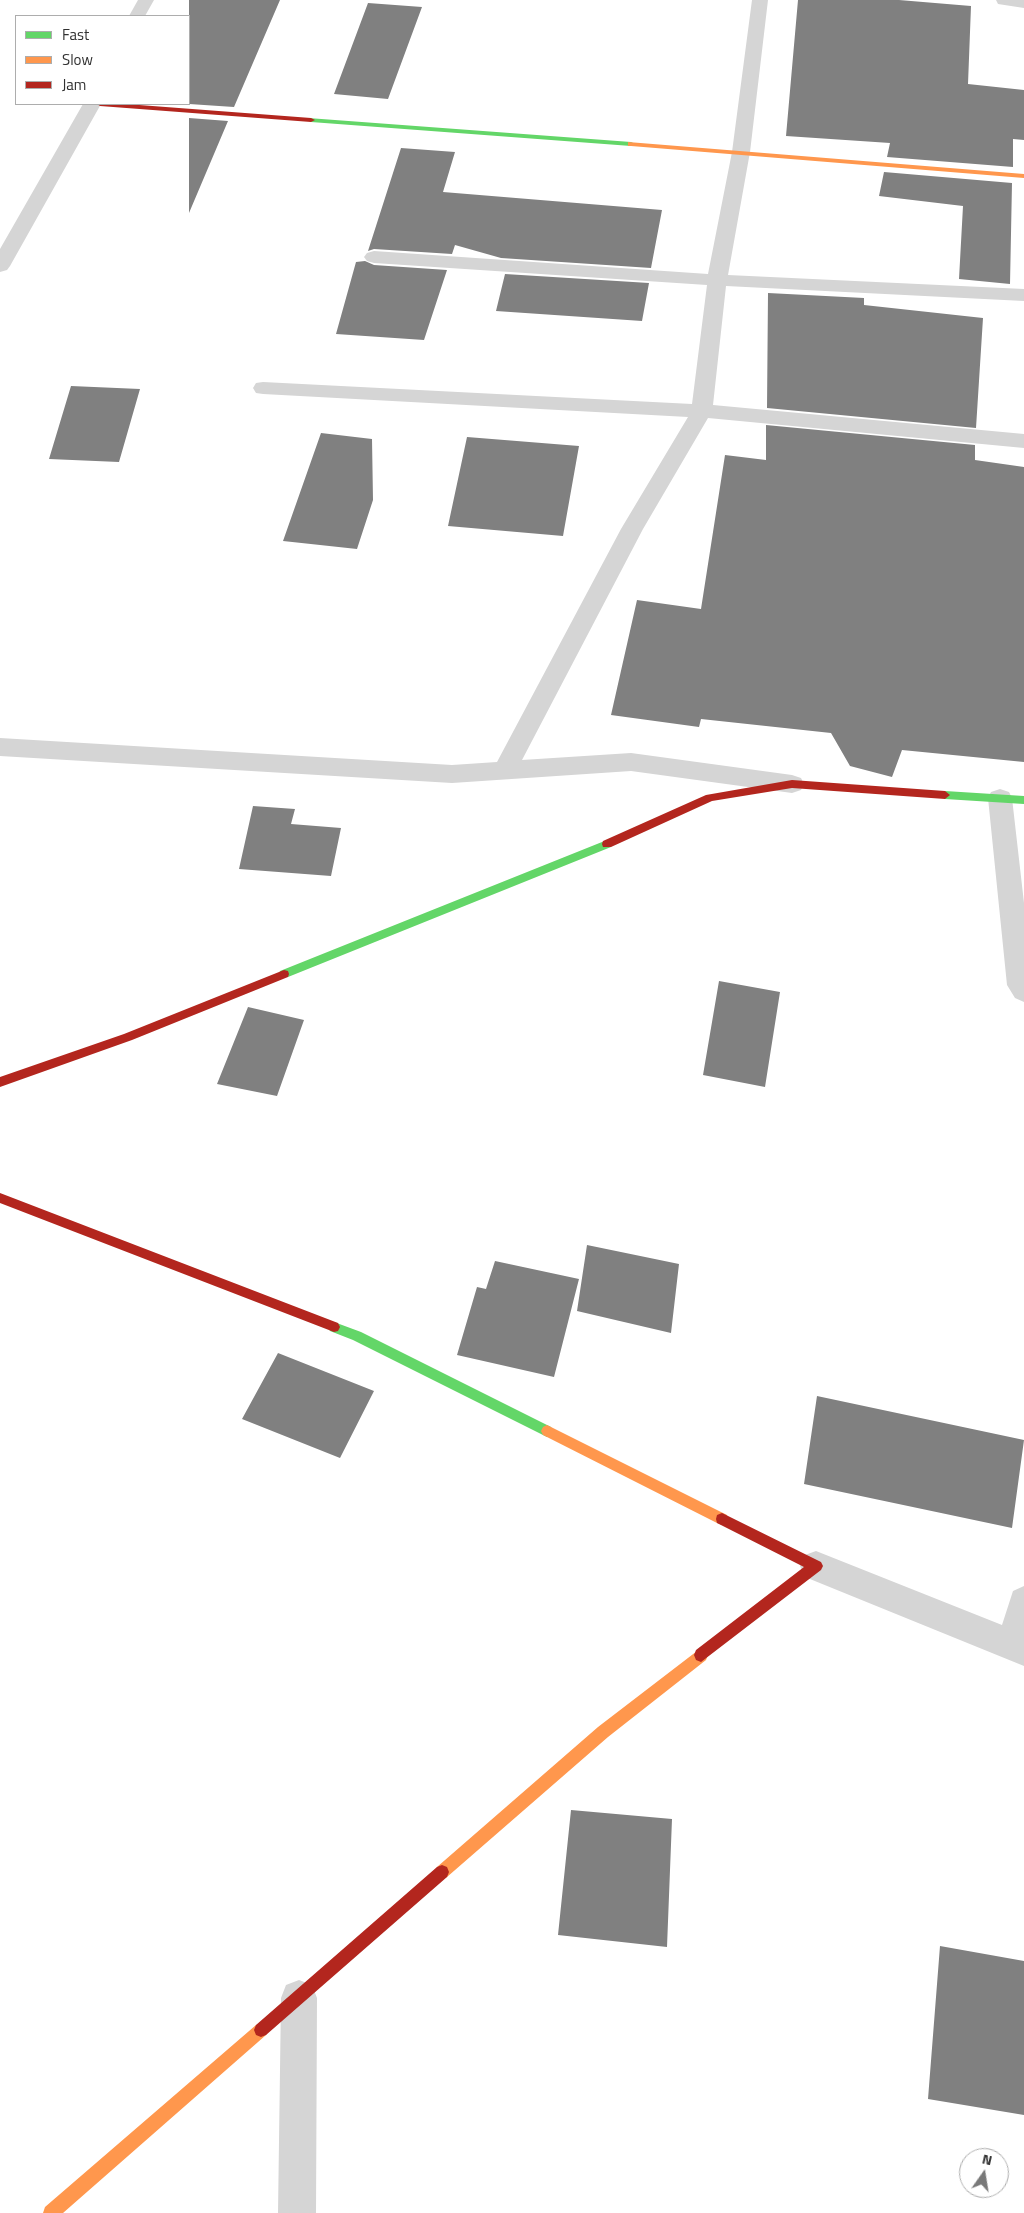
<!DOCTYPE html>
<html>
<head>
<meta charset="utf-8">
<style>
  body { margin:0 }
  #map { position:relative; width:1024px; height:2213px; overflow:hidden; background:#fff; font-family:"Titillium Web",sans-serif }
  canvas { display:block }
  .legend { position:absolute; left:15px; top:15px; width:175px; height:90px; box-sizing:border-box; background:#fff; border:1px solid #adadad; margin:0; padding:6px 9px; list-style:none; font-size:15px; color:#313131 }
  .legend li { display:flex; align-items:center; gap:10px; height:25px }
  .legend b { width:25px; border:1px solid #adadad }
  .north { position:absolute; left:959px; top:2148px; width:50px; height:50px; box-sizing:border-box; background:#fff; border:1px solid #adadad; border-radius:50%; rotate:13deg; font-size:14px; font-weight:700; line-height:20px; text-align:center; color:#313131 }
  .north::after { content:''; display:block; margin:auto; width:18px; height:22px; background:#797979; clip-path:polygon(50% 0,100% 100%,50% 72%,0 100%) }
</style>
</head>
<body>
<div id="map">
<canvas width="1024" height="2213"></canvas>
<ul class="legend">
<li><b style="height:6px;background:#63d668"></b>Fast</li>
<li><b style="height:6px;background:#ff974d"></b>Slow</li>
<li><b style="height:6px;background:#b3261e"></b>Jam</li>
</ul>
<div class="north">N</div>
</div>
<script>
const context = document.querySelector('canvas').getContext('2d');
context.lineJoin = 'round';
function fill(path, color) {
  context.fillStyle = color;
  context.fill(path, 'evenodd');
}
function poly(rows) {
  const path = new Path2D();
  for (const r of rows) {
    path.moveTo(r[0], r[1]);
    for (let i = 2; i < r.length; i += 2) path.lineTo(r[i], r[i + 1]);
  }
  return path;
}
const building = poly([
  [189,0,280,0,234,107,189,104],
  [798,0,899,0,971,6,968,84,1024,90,1024,140,1013,139,1013,167,887,157,890,143,786,136],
  [368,3,422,7,388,99,334,94],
  [189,118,228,121,189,213],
  [401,148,455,152,443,192,662,210,651,268,501,258,455,245,452,254,374,249,368,251],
  [884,172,1012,183,1010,284,959,279,963,206,879,196],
  [365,261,374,265,447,270,424,340,336,334,356,262],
  [505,274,649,283,642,321,496,311],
  [768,293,864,298,864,305,983,318,976,428,767,408],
  [71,386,140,389,119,462,49,459],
  [766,425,975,445,975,460,1024,467,1024,762,902,750,892,777,850,766,831,733,701,719,699,727,611,715,637,600,701,609,725,455,766,460],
  [321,433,372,439,373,500,357,549,283,541],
  [467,437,579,446,563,536,448,526],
  [253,806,295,809,291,824,341,828,331,876,239,869],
  [719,981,780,992,765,1087,703,1075],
  [248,1007,304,1020,277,1096,217,1084],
  [587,1245,679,1264,671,1333,577,1311],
  [495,1261,579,1279,554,1377,457,1355,477,1287,486,1289],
  [278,1353,374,1391,340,1458,242,1419],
  [817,1396,1024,1440,1012,1528,804,1484],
  [571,1810,672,1819,667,1947,558,1935],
  [940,1946,1024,1961,1024,2115,928,2099]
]);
const street = poly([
  [138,0,154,0,145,16,129,16,138,0],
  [752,0,768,0,750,152,728,275,1024,289,1024,301,726,286,713,405,1024,434,1024,448,708,418,643,529,522,760,631,753,792,775,801,778,804,784,801,790,792,793,631,771,452,783,0,756,0,738,452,765,497,762,621,529,688,417,263,394,256,393,253,388,256,383,263,382,692,404,707,285,374,263,367,261,364,257,367,253,374,251,708,274,732,152,752,0],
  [996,0,1024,0,1024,8,998,4,996,0],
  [83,104,101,104,10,266,7,270,0,272,0,249,83,104],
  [1000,789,1009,792,1012,798,1024,903,1024,1002,1015,998,1007,985,988,798,991,792,1000,789],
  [816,1551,1002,1625,1013,1591,1024,1586,1024,1666,805,1577,800,1566,805,1555,816,1551],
  [299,1980,312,1985,317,1998,316,2213,278,2213,281,1998,286,1985,299,1980]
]);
const fast = poly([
  [308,118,631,142,635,144,631,146,311,122,307,120,308,118],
  [945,791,1024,796,1024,804,945,799,940,795,945,791],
  [607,840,612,844,611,847,288,977,280,977,279,974,280,971,607,840],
  [334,1322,361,1332,551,1427,553,1431,551,1435,547,1437,353,1340,330,1331,328,1327,330,1323,334,1322]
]);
const slow = poly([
  [628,142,1024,174,1024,178,631,146,628,146,628,142],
  [547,1425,727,1515,728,1519,727,1523,722,1525,717,1523,543,1435,541,1431,543,1427,547,1425],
  [701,1648,706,1650,708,1655,706,1660,608,1737,447,1877,442,1879,437,1877,435,1872,437,1867,598,1727,701,1648],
  [261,2023,266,2025,268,2030,266,2035,63,2213,43,2213,45,2207,256,2025,261,2023]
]);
const jam = poly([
  [97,104,126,104,311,118,315,120,311,122,100,106,97,104],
  [792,780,945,791,950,795,945,799,792,788,712,801,611,847,603,847,602,844,603,841,706,795,792,780],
  [284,970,288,971,289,974,288,977,132,1040,0,1087,0,1077,124,1034,284,970],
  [0,1193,338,1323,340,1327,338,1331,334,1332,0,1203,0,1193],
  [722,1513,821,1562,823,1566,821,1570,701,1662,696,1660,694,1655,696,1650,804,1567,717,1523,716,1519,717,1515,722,1513],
  [442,1865,447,1867,449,1872,447,1877,266,2035,261,2037,256,2035,254,2030,256,2025,437,1867,442,1865]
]);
fill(building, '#808080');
fill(street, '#d5d5d5');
fill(fast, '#63d668');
fill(slow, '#ff974d');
fill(jam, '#b3261e');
</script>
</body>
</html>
